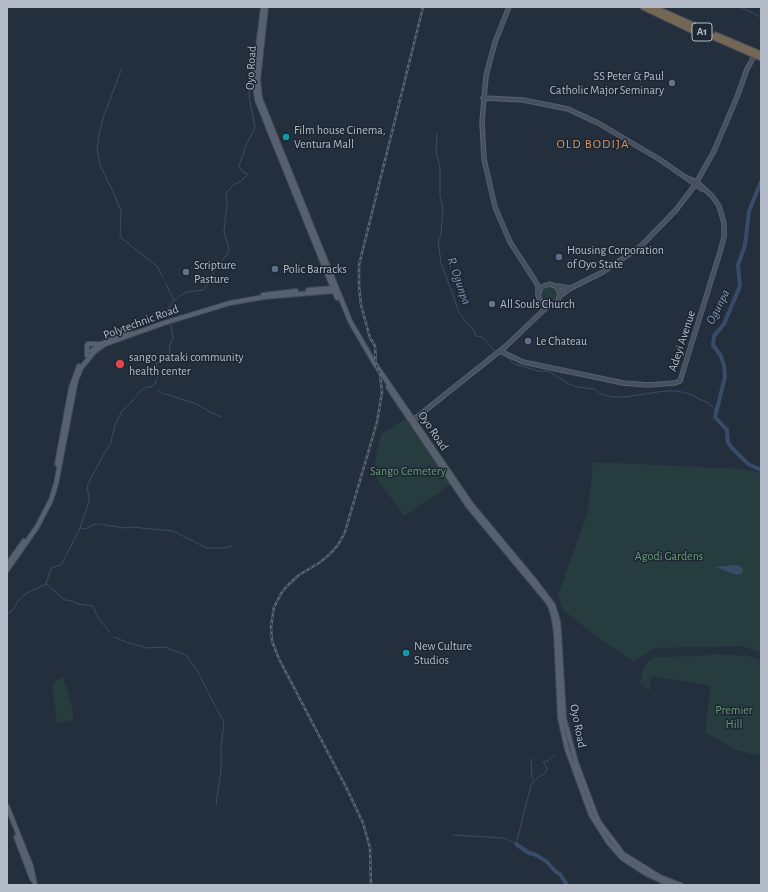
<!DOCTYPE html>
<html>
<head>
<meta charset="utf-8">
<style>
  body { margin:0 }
  #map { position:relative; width:768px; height:892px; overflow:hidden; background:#242f3e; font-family:"Alegreya Sans",sans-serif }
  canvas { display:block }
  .frame { position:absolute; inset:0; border:8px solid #b4bcc9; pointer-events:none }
</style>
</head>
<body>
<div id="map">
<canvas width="768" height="892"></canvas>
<div class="frame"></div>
</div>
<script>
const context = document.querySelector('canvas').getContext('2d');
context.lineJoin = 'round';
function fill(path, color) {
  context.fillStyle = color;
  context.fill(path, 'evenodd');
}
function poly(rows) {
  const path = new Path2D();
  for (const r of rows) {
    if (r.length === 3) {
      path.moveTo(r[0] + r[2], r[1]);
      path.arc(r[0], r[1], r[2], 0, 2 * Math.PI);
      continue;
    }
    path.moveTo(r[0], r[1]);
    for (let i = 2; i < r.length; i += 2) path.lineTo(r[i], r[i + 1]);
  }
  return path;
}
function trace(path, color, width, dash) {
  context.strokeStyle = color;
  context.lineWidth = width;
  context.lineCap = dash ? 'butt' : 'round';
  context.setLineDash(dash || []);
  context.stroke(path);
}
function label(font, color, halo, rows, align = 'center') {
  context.font = font + ' "Alegreya Sans",sans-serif';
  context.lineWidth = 3;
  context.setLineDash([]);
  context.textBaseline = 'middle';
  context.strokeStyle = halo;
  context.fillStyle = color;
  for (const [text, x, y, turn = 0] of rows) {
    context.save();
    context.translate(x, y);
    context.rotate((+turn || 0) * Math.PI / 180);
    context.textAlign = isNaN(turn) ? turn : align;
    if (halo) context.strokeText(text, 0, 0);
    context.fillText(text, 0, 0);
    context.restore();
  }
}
const green = poly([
  [549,295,9],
  [405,419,453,483,404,516,373,473,381,434],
  [593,462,742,469,761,472,761,653,742,646,655,648,633,661,597,637,562,609,558,595,588,511],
  [714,654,748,656,761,661,761,756,737,750,705,732,711,686,652,676,649,691,640,683,644,667,653,657,703,656],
  [63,677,73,710,73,720,57,723,52,683]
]);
const water = poly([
  [737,565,740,566,743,569,742,573,737,575,715,567]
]);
const stream = poly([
  [740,7,761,17],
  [122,68,104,115,99,134,97,151,101,167,115,196,121,211,120,237,158,267,163,278],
  [437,133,436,152,440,167,440,196,443,209,441,234,438,240,441,263,459,312,466,322,473,329,476,336,482,337,496,352],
  [165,282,173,299],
  [168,316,167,310,174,300,186,292,203,290,208,284,214,271,228,253,229,249,224,231,227,204,226,193,232,186,241,181,248,174,243,172,239,166,246,145,255,128,249,96,250,85,251,79,249,76,252,70,253,56],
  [499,353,507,357,514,364,539,371,548,371,569,384,577,387,595,389,601,394,613,397,625,397,664,391,677,391,690,394,699,399,709,403,716,411],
  [158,390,162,393,197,404,210,412,222,417],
  [99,524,125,528,130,527,173,531,207,548,222,548,232,546],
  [81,528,86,529,92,525,97,524],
  [46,584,65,600,72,601,78,604,93,606,96,614,109,632],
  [7,614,12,611,19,600,27,593,46,584,51,568,61,565,80,528,89,502,89,495,87,489,88,484,106,450,110,445,115,425,122,411,130,404,140,391,147,387,152,387,155,384,158,376,156,364,169,356,170,344,173,338,171,325],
  [114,637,126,642,147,648,165,647,186,655,198,672,215,706,224,722,221,748,221,770,216,805],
  [531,759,532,778,533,780],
  [453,835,504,838,516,844,531,785,538,777,544,774,546,771,547,768,543,762,548,761,554,755]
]);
const river = poly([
  [761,182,749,211,745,245,738,265,740,286,724,324,714,336,713,345,721,356,724,366,725,377,715,417,727,430,728,442,731,447,748,464,761,470],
  [516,844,529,853,534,854,546,861,555,871,560,874,567,885]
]);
const secondary = poly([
  [509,7,495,42,486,76,482,122,484,159,495,207,510,242,534,279,538,286,538,295,540,301,546,305,551,306,558,301,560,294,557,287,550,284,541,287,538,295],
  [483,98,523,100,568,109,598,123,659,159,702,189],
  [557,286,570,288],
  [560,296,571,288,603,272,641,246,676,210,695,185,714,151,737,97,747,69,756,53],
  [500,351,523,362,623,383,648,385,675,383,680,381,720,252,724,237,724,223,719,206,712,196,697,182,685,177],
  [412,421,506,346,548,306]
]);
const primary = poly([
  [263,7,254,80,257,100,337,298],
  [266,7,258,80,260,98,350,321,375,364,471,504,535,581,553,605,558,621,559,632,564,718,576,762,595,813,599,822,623,854,660,877,681,885],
  [308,290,334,288],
  [263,295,296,291],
  [88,344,100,344],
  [91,351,107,341,131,332],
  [87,355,87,346],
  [388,387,468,506,547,601,551,608,554,619,556,633,560,718,567,749,591,815,608,842,622,858,645,873,670,885],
  [57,464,71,388,79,366],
  [7,565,24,541],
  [7,570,37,527,51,500,56,484,76,380,81,368,94,352,105,344,119,339,164,323,230,303,264,297,335,291],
  [7,806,31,866,35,885],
  [16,837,32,879]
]);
const highway = poly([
  [643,7,691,30,695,29,761,58],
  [653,7,700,28],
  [716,35,761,54]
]);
const rail = poly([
  [371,885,370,848,363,823,346,787,279,659,272,641,271,627,274,607,282,592,288,585,299,575,319,563,330,554,338,545,345,532,377,422,382,392,380,375,376,364,375,346,370,338,361,305,359,286,359,265,423,7]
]);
const markers = [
  [672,83,4,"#6b7280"],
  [286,137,4,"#0f9aa8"],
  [559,257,4,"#5c6f8a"],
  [275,269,4,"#5c6f8a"],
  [186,272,4,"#6b7280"],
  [492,304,4,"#6b7280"],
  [528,341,4,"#5c6f8a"],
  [120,364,5,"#e0444e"],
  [406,653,4,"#0f9aa8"]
];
const shields = [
  [702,32,20]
];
const shieldNames = [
  ["A1",702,32]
];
const streetNames = [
  ["Oyo Road",251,68,-87],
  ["Polytechnic Road",141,322,-20],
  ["Adeyi Avenue",682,341,-72],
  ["Oyo Road",433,431,56],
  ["Oyo Road",578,726,79]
];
const poiNames = [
  ["SS Peter & Paul",664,76,"right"],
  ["Catholic Major Seminary",664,90,"right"],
  ["Film house Cinema,",294,130],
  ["Ventura Mall",294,144],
  ["Housing Corporation",567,250],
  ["of Oyo State",567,264],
  ["Scripture",194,265],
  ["Pasture",194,279],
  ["Polic Barracks",283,269],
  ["All Souls Church",500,304],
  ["Le Chateau",536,341],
  ["sango pataki community",129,357],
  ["health center",129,371],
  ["New Culture",414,646],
  ["Studios",414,660]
];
const parkNames = [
  ["Sango Cemetery",408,471],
  ["Agodi Gardens",669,556],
  ["Premier",734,710],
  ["Hill",734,724]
];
const neighbourhoodNames = [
  ["OLD BODIJA",593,144]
];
const waterNames = [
  ["R. Ogunpa",459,281,71],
  ["Ogunpa",718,307,-63]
];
fill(green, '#263c3f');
fill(water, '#394c67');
trace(stream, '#394c67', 1);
trace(river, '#394c67', 4);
trace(secondary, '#565f6c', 5.5);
trace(primary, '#414a57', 6);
trace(highway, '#434c59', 7);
trace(secondary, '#465061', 3.5);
trace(primary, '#56606e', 4);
trace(highway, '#746855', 5);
trace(rail, '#5a6575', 2.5);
trace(rail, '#1d2633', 1, [3]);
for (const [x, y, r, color] of markers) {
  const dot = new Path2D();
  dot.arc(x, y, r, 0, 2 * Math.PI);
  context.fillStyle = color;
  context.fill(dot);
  trace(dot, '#1d2633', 1.5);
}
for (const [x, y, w] of shields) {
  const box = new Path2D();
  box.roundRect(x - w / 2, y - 9, w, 18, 3);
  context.fillStyle = '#1d2633';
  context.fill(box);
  trace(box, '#b4bcc9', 1);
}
label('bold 11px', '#b4bcc9', null, shieldNames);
label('12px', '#b4bcc9', '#1d2633', streetNames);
label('12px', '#b4bcc9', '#1d2633', poiNames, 'left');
label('12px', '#6b9a76', '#1d2633', parkNames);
context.letterSpacing = '1px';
label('13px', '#d59563', '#1d2633', neighbourhoodNames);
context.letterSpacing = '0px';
label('italic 13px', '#7c92b1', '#1d2633', waterNames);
</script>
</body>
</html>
